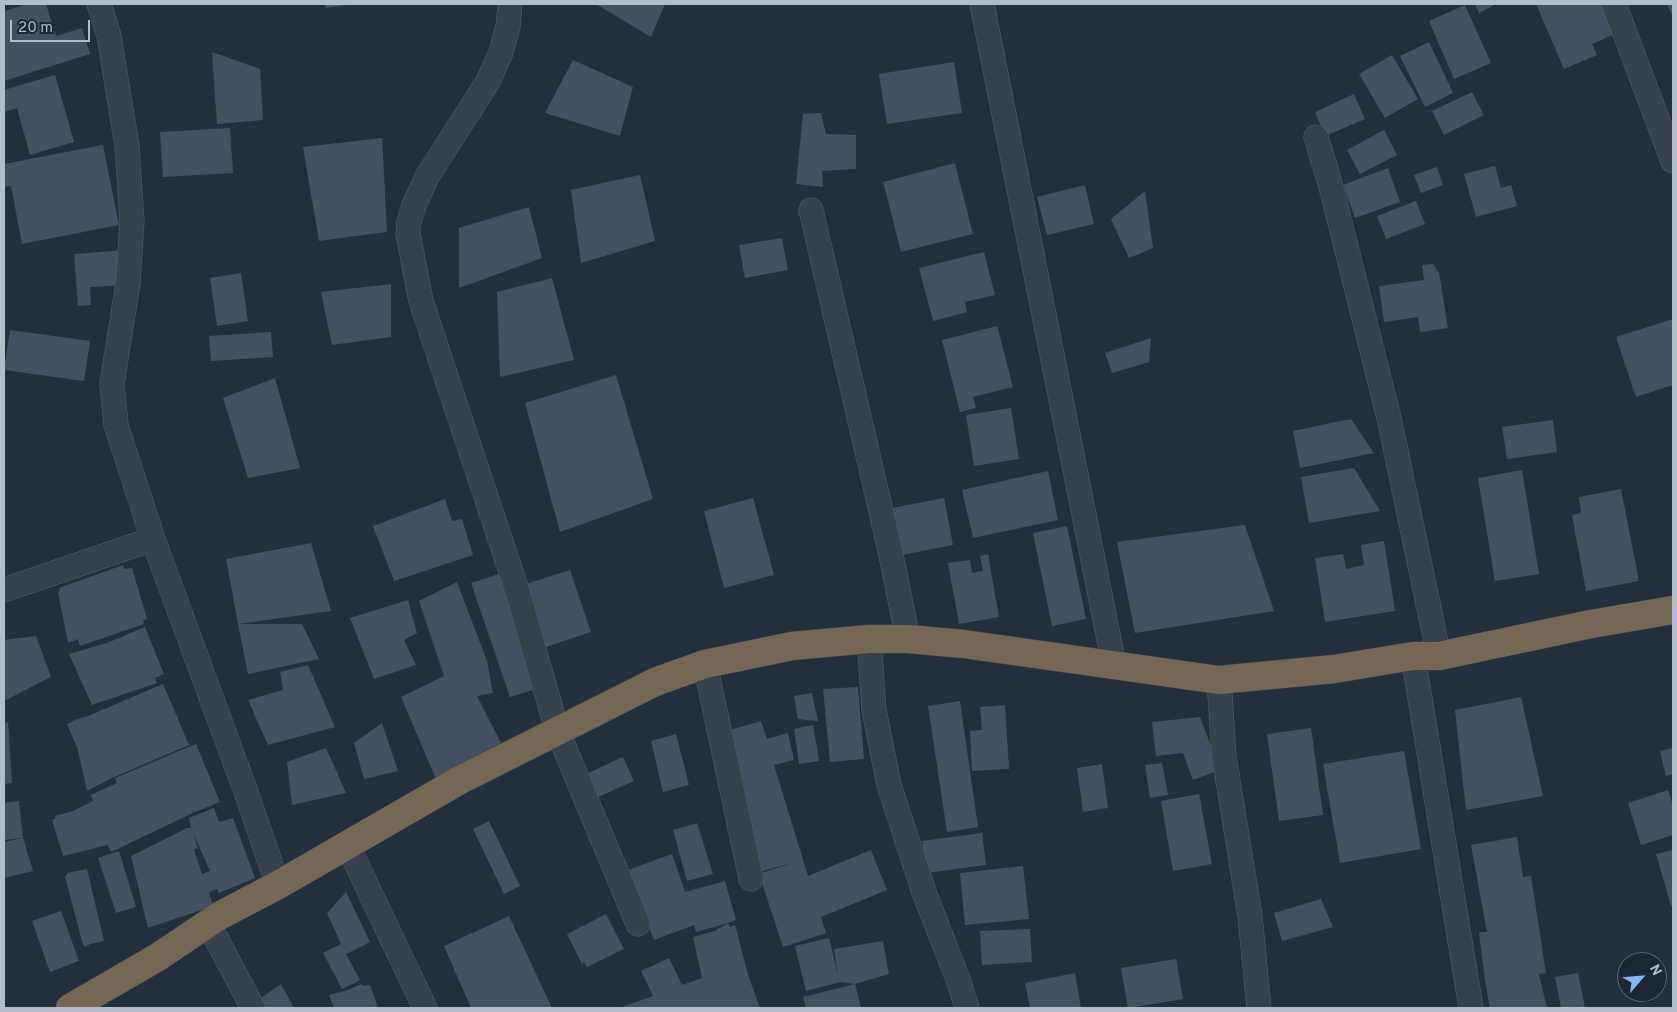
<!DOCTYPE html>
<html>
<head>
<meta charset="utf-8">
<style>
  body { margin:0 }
  #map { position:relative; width:1677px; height:1012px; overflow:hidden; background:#242f3e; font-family:Overpass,sans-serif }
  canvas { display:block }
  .frame { position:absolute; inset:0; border:5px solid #b4bcc9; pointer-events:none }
  .north { position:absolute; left:1617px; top:952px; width:50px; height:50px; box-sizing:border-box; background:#1d2633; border:1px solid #59626f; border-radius:50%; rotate:63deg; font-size:14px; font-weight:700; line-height:20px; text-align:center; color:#b4bcc9 }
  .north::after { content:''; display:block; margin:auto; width:18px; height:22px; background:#8ab4f8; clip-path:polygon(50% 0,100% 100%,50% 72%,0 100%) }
  .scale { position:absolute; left:10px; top:20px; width:80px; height:22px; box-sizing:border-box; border:2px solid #b4bcc9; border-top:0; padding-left:6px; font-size:15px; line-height:18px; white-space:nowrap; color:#b4bcc9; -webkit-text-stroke:4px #1d2633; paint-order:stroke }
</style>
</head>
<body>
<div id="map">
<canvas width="1677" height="1012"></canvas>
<div class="frame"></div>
<div class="north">N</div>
<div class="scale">20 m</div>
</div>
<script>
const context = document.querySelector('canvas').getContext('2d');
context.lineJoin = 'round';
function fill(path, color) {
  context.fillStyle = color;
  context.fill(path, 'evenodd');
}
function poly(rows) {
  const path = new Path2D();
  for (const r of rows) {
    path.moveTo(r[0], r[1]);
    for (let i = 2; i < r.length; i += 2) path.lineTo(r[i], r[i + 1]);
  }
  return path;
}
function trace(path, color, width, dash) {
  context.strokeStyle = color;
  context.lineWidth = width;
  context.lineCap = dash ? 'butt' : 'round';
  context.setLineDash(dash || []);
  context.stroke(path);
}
const building = poly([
  [28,4,46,4,56,36,82,28,90,54,4,81,4,11],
  [325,4,346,4,347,5,326,8],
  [596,4,665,4,651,37],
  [1475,4,1496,4,1479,13],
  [1536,4,1601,4,1615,34,1592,44,1597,55,1564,69],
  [1667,4,1673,4,1673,16],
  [1465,5,1491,63,1454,79,1429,21],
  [1429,42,1453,93,1425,107,1400,56],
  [212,52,260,69,263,120,217,124],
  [1392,55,1418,99,1385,118,1359,74],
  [573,60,633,87,620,136,545,113],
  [954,62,962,113,887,124,879,74],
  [55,75,74,142,30,155,17,108,4,112,4,90],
  [1472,92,1484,115,1444,135,1432,111],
  [1354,94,1365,119,1325,136,1315,112],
  [821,113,826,134,856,135,856,169,822,171,823,187,796,184,803,114],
  [230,128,233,173,163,177,160,132],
  [1384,130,1397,155,1360,174,1347,150],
  [382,138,387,232,319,241,303,147],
  [103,145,119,225,22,244,11,186,4,187,4,164],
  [955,163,973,234,901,252,883,182],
  [1495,166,1501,188,1511,185,1517,206,1476,217,1464,174],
  [1437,167,1443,185,1421,193,1414,175],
  [1388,168,1400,202,1355,218,1343,185],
  [640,175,655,241,581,263,571,190],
  [1085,185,1094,224,1047,235,1037,197],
  [1145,191,1153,248,1129,258,1111,219],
  [1416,201,1425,224,1386,239,1377,216],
  [529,207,542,258,459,288,459,228],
  [782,238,788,270,745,278,739,245],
  [124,250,126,285,90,287,91,305,78,306,74,254],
  [984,252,995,295,965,302,967,312,933,321,919,268],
  [1433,264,1439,273,1448,328,1420,332,1418,317,1384,322,1379,286,1424,280,1422,265],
  [241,273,248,321,217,326,210,278],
  [552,278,574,360,500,377,497,292],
  [391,284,391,337,332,345,321,292],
  [1673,319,1673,385,1636,397,1616,337],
  [997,326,1013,387,973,397,976,408,960,412,942,340],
  [10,330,90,341,84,381,4,370],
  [271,332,273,357,211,361,209,336],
  [1151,338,1149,362,1112,373,1105,353],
  [616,375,653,499,560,532,525,403],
  [275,378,300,468,248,478,223,398],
  [1011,408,1019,459,974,466,966,415],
  [1351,419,1374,453,1300,468,1293,431],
  [1553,420,1557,452,1507,459,1502,427],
  [1354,468,1380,511,1309,523,1301,477],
  [1522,470,1539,574,1495,581,1478,478],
  [1048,471,1058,520,973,538,962,490],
  [1621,489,1639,581,1586,591,1572,515,1581,513,1579,497],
  [753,498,774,575,724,588,704,511],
  [944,498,953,545,902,555,892,508],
  [445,499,452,521,462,519,473,555,394,581,373,526],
  [1245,525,1274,611,1135,633,1117,542],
  [1067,526,1086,619,1052,626,1033,533],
  [1384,541,1395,611,1325,622,1315,558,1343,554,1346,569,1364,565,1361,545],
  [311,543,331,611,238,624,226,559],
  [988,554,999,617,959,624,948,563,970,560,972,573,983,571,980,556],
  [123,565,124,569,132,568,147,619,143,620,144,624,80,646,78,639,68,643,58,592,60,591,59,588],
  [570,570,591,632,543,648,523,585],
  [499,574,536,689,510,697,471,583],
  [457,582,487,661,493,693,477,696,501,743,436,779,401,697,444,676,419,601],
  [408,600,417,633,404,640,416,665,374,679,350,618],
  [238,624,302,624,319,659,248,674],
  [145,627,164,674,155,678,157,683,92,705,69,654,107,643],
  [36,636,51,677,4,701,4,640],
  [308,665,335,727,268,745,248,700,283,690,280,672],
  [163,684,189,745,112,778,87,791,78,750,67,724,72,722,72,721,88,716],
  [858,687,864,759,830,762,823,689],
  [812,693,818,721,798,719,794,696],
  [1521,697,1543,796,1466,810,1455,710],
  [960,701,978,827,947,832,928,706],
  [1005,705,1009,769,972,771,970,731,982,730,980,707],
  [1200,717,1220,770,1193,780,1183,753,1156,756,1152,722],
  [761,721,767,739,788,733,794,760,774,765,808,876,871,850,887,890,821,917,826,933,783,947,759,874,792,863,762,871,720,733],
  [8,722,12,783,4,784,4,723],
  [382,723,398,771,364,779,354,743],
  [813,725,819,761,799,764,794,729],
  [1311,728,1323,815,1279,821,1267,734],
  [676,734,689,785,663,792,651,741],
  [196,744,220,802,193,813,111,852,108,845,63,856,52,820,56,818,55,816,73,811,93,801,91,795,117,783,115,778],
  [326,748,346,793,292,805,287,762],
  [1673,748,1673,774,1666,776,1660,751],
  [1404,751,1421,849,1340,863,1323,764],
  [623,757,634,781,596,798,586,774],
  [1162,763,1168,795,1150,798,1145,765],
  [1102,764,1108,808,1083,812,1077,768],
  [1668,790,1673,806,1673,835,1641,845,1628,803],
  [1199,794,1212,864,1173,871,1161,801],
  [19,801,23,838,33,871,4,878,4,842,23,838,4,840,4,803],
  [214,808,219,822,233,818,255,878,219,893,217,889,209,892,213,906,148,928,131,856,187,828,191,828,189,818],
  [193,833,210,871,202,874,194,850,198,848],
  [489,821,520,886,504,894,473,829],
  [697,823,713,874,687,881,673,830],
  [982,833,986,865,927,873,922,841],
  [1517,837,1523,877,1531,876,1546,973,1539,974,1547,1008,1490,1008,1485,981,1479,932,1487,932,1471,845],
  [1673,850,1673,905,1671,906,1656,854],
  [119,851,136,907,116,913,98,858],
  [672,854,685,892,725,881,736,920,728,923,730,927,735,925,749,978,760,1008,619,1008,653,996,641,971,669,958,682,985,702,978,693,937,715,931,728,923,696,932,694,925,654,940,628,870],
  [1023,866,1029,919,965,925,960,873],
  [87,869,104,941,90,944,85,947,83,945,65,876,67,875,67,873],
  [346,892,370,942,346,954,360,980,342,989,323,953,341,944,327,913],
  [1321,899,1333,927,1282,941,1274,913],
  [61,911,79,961,50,972,32,921],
  [606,914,624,949,587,967,584,962,582,964,567,934],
  [509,916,552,1008,471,1008,444,946],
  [1030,929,1032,962,982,965,980,931],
  [829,938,838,975,834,949,883,941,889,974,855,984,840,982,806,991,795,946],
  [1176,959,1183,999,1128,1008,1121,968],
  [1075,973,1081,1008,1030,1008,1025,983],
  [1578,973,1585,1008,1561,1008,1555,977],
  [281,984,294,1008,262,1008,258,1000],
  [362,984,363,986,370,985,378,1008,334,1008,329,995,348,990],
  [855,984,861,1008,806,1008,803,997]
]);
const street = poly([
  [99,4,109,36,127,146,132,221,128,283,112,384,116,425,153,539,246,792,278,885],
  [510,4,508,27,500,55,487,83,428,175,414,205,409,222,408,234,421,301,518,593,557,730,638,924],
  [982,4,1114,665],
  [1614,4,1673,161],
  [1316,137,1330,183,1389,418,1439,656],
  [811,210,890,550,908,639],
  [4,590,153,539],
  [869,639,874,710,889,785,924,892,959,982,967,1008],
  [1413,656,1471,1008],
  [705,664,751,879],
  [1219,680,1224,756,1250,916,1259,1008],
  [347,844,425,1008],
  [208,923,253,1008]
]);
const highway = poly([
  [70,1008,158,957,219,916,278,885,460,780,655,682,705,664,792,646,869,639,908,639,964,644,1219,680,1334,669,1413,656,1439,656,1591,624,1673,610]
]);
fill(building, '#455162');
trace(street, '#565f6c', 25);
trace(highway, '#434c59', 29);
trace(street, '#38414e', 24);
trace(highway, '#746855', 28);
</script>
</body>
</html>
